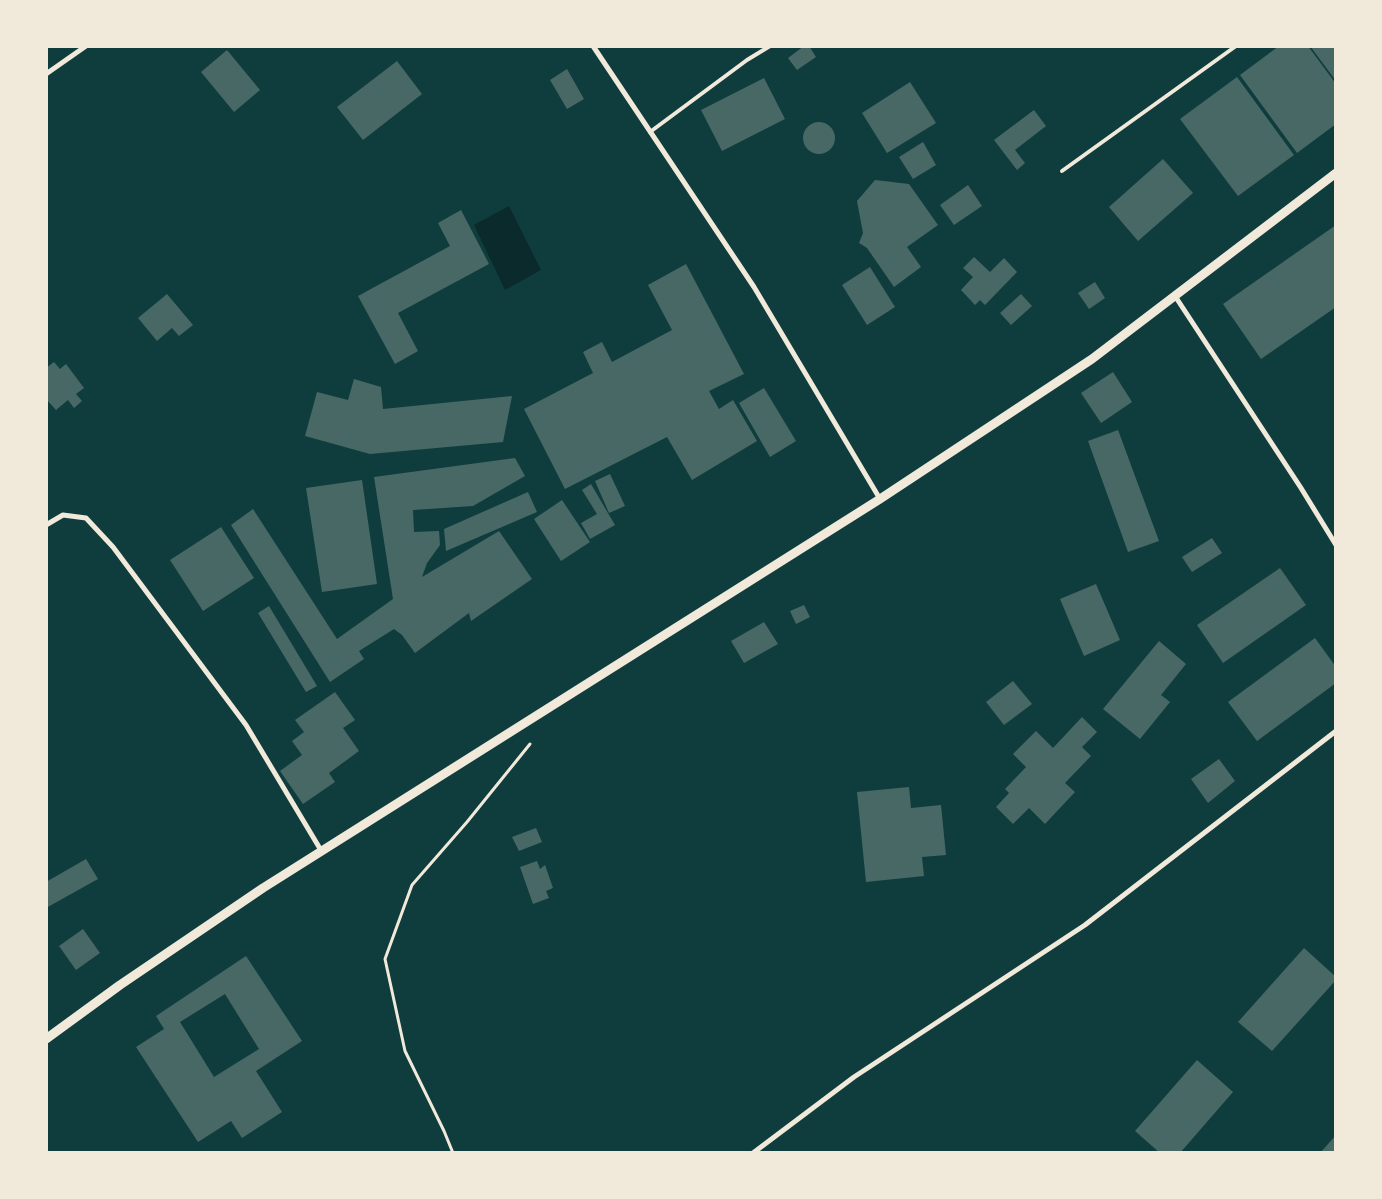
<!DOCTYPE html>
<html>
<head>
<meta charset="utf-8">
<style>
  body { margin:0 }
  #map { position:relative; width:1382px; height:1199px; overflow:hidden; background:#0f3d3e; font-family:"Golos Text",sans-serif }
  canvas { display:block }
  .frame { position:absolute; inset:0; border:48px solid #f1e9da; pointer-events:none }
</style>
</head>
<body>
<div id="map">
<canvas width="1382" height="1199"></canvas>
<div class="frame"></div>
</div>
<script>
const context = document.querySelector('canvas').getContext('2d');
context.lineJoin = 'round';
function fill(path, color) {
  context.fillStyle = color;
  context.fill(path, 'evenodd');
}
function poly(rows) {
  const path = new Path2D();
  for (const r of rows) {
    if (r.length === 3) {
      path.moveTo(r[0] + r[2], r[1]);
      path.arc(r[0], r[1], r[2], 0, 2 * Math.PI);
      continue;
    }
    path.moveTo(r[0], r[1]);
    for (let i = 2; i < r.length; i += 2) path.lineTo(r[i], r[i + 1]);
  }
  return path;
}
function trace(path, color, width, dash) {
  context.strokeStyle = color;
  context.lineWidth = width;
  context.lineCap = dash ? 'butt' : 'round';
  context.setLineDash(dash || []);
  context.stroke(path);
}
const water = poly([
  [509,206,541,270,505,290,474,225]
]);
const building = poly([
  [804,46,809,46,816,57,797,70,788,58],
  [1279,46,1308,46,1336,84,1336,124,1297,153,1240,75],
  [1310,46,1336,46,1336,81],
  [227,50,260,90,234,112,201,72],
  [397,61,422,94,363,140,337,107],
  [567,69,584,99,567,109,550,80],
  [1237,77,1294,155,1238,196,1180,119],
  [764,78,785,119,722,151,701,110],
  [910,82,936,123,887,153,862,113],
  [1034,110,1046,126,1015,150,1025,163,1017,170,994,140],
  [819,138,16],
  [923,142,936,165,913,179,899,157],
  [1163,159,1193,193,1138,241,1109,207],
  [875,180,909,184,938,225,907,247,921,267,894,287,867,248,859,243,863,233,857,201],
  [968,185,982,206,954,225,940,205],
  [461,210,489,264,398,313,418,351,395,364,358,296,450,246,438,223],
  [1336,225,1336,307,1261,359,1223,304],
  [974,257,990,272,1004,258,1017,272,985,305,980,300,975,305,961,290,973,277,963,268],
  [686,264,744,374,709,391,719,409,733,400,757,441,692,480,667,437,565,489,524,409,593,373,583,352,602,342,612,362,672,330,648,285],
  [870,267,895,307,867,325,842,285],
  [1095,282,1105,298,1089,309,1078,293],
  [167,294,193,325,179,336,172,328,157,341,138,318],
  [1021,294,1032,306,1011,325,1000,313],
  [54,362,60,369,66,364,84,388,76,394,82,401,74,408,68,400,56,410,46,399,46,368],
  [1113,372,1132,402,1101,423,1081,393],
  [354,379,381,387,383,409,512,396,503,442,370,454,305,436,317,392,348,400],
  [764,388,796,441,770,457,739,403],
  [1118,430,1159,541,1128,552,1088,441],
  [515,458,525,476,473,506,413,510,414,532,439,531,440,545,427,563,422,577,499,531,532,579,471,621,469,613,415,653,402,635,394,629,359,651,364,659,330,682,231,525,253,509,337,639,393,599,374,477],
  [610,474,625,506,609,513,595,481],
  [362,480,377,584,322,592,306,488],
  [591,484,615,525,590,539,581,523,597,514,582,490],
  [528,492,537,512,446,551,444,529],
  [562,500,590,542,561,561,534,519],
  [221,527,254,578,203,611,170,560],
  [1212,538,1222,553,1192,572,1182,557],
  [1280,568,1306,605,1223,663,1197,625],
  [1096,584,1120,640,1084,656,1060,599],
  [804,605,810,617,796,624,790,611],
  [269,606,317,686,306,692,258,613],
  [764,622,778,644,744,663,731,641],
  [1315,638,1336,667,1336,683,1257,741,1228,702],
  [1159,641,1186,664,1161,695,1170,702,1140,739,1103,709],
  [1013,681,1032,704,1004,725,986,702],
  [335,692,355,720,343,728,359,751,329,773,335,782,303,804,280,771,302,755,292,741,304,732,295,720],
  [1082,717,1097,732,1082,747,1091,756,1065,783,1075,792,1045,824,1029,808,1013,824,996,807,1009,793,1005,789,1026,767,1013,754,1036,731,1053,748],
  [1219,759,1235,781,1208,803,1191,779],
  [909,787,911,808,941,805,946,855,922,857,924,876,866,882,857,792],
  [536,828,542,842,519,851,512,837],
  [86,859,98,879,46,908,46,882],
  [537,861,540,869,545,865,553,888,546,891,549,898,533,904,520,867],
  [83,929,100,953,76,970,59,946],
  [1304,948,1336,977,1336,980,1272,1051,1238,1022],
  [246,956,302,1041,256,1071,282,1112,242,1138,231,1121,198,1142,136,1047,164,1029,156,1016],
  [225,994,259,1049,214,1077,180,1022],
  [1197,1060,1233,1092,1180,1153,1160,1153,1135,1131],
  [1336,1135,1336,1153,1320,1153]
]);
const path = poly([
  [453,1153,444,1131,405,1051,385,959,412,885,467,822,530,744]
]);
const service = poly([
  [650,132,747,60,770,46],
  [1062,171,1236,46]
]);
const minor = poly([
  [593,46,754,287,880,499],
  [46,74,86,46],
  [1175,296,1301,488,1336,545],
  [46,525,63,515,86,518,113,547,246,725,322,852],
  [753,1153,854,1077,1085,925,1336,731]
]);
const tertiary = poly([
  [46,1039,120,985,263,888,880,499,1092,359,1336,173]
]);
fill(water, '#0a2a2b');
fill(building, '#486865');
trace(path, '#f1e9da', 3);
trace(service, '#f1e9da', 4);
trace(minor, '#f1e9da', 5);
trace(tertiary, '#f1e9da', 9);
</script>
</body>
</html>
